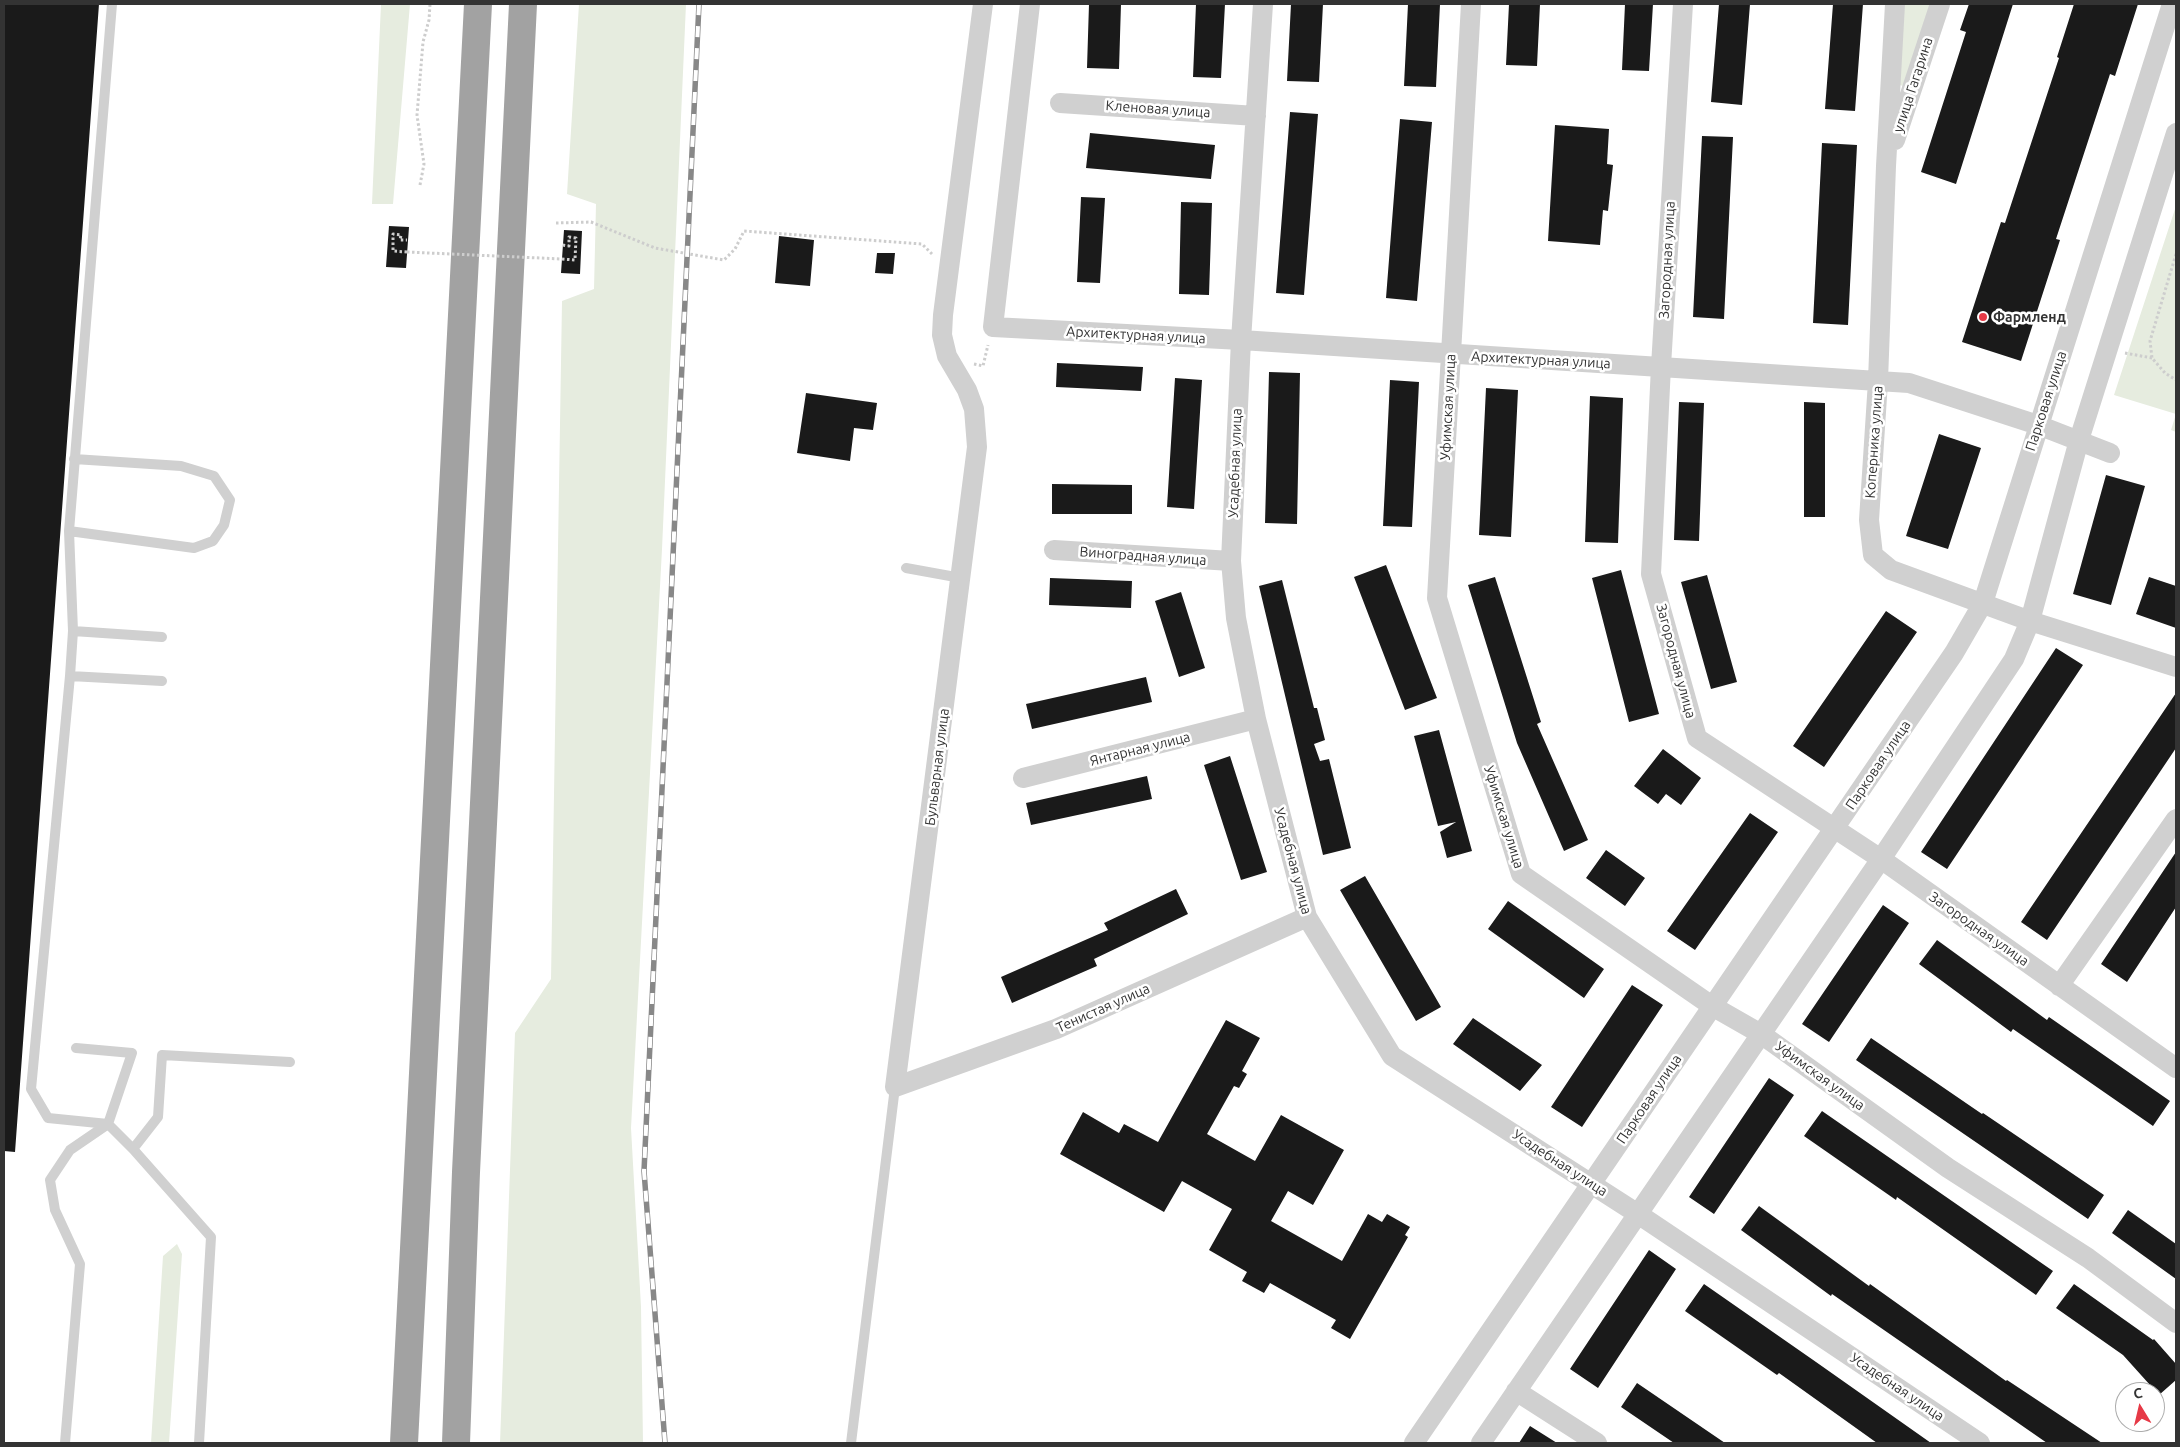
<!DOCTYPE html>
<html>
<head>
<meta charset="utf-8">
<style>
  body { margin:0 }
  #map { position:relative; width:2180px; height:1447px; overflow:hidden; background:#fff; font-family:Ubuntu,sans-serif }
  canvas { display:block }
  .frame { position:absolute; inset:0; border:5px solid #333; pointer-events:none }
  .north { position:absolute; left:2115px; top:1382px; width:50px; height:50px; box-sizing:border-box; background:#fff; border:1px solid #adadad; border-radius:50%; rotate:351deg; font-size:14px; font-weight:700; line-height:20px; text-align:center; color:#333 }
  .north::after { content:''; display:block; margin:auto; width:18px; height:22px; background:#e63946; clip-path:polygon(50% 0,100% 100%,50% 72%,0 100%) }
</style>
</head>
<body>
<div id="map">
<canvas width="2180" height="1447"></canvas>
<div class="frame"></div>
<div class="north">С</div>
</div>
<script>
const context = document.querySelector('canvas').getContext('2d');
context.lineJoin = 'round';
function fill(path, color) {
  context.fillStyle = color;
  context.fill(path, 'evenodd');
}
function poly(rows) {
  const path = new Path2D();
  for (const r of rows) {
    path.moveTo(r[0], r[1]);
    for (let i = 2; i < r.length; i += 2) path.lineTo(r[i], r[i + 1]);
  }
  return path;
}
function trace(path, color, width, dash) {
  context.strokeStyle = color;
  context.lineWidth = width;
  context.lineCap = dash ? 'butt' : 'round';
  context.setLineDash(dash || []);
  context.stroke(path);
}
function label(font, color, halo, rows, align = 'center') {
  context.font = font + ' Ubuntu,sans-serif';
  context.lineWidth = 5;
  context.setLineDash([]);
  context.textBaseline = 'middle';
  context.strokeStyle = halo;
  context.fillStyle = color;
  for (const [text, x, y, turn = 0] of rows) {
    context.save();
    context.translate(x, y);
    context.rotate((+turn || 0) * Math.PI / 180);
    context.textAlign = isNaN(turn) ? turn : align;
    if (halo) context.strokeText(text, 0, 0);
    context.fillText(text, 0, 0);
    context.restore();
  }
}
const green = poly([
  [381,4,410,4,393,204,372,204],
  [579,4,686,4,662,549,631,1128,641,1307,643,1443,500,1443,515,1033,551,979,562,301,594,289,596,204,567,194],
  [1902,4,1932,4,1904,86,1899,85],
  [2176,206,2176,432,2171,430,2176,414,2114,395],
  [177,1244,182,1254,169,1443,151,1443,163,1256]
]);
const building = poly([
  [4,4,99,4,15,1152,4,1151],
  [1089,4,1121,4,1119,69,1087,68],
  [1196,4,1225,4,1221,78,1193,77],
  [1291,4,1323,4,1319,82,1287,81],
  [1408,4,1440,4,1436,87,1404,86],
  [1509,4,1540,4,1537,66,1506,65],
  [1625,4,1653,4,1649,71,1622,70],
  [1719,4,1750,4,1742,105,1711,102],
  [1833,4,1863,4,1855,111,1825,109],
  [1969,4,2013,4,1956,184,1921,172,1966,32,1960,30],
  [2074,4,2138,4,2115,76,2110,74,2056,239,2060,240,2021,361,1962,342,2001,222,2005,223,2059,58,2057,57],
  [1290,112,1318,114,1304,295,1276,293],
  [1400,119,1432,122,1417,301,1386,298],
  [1555,125,1609,129,1607,164,1613,165,1608,211,1603,210,1600,245,1548,241],
  [1090,133,1215,145,1211,179,1086,168],
  [1702,136,1733,137,1724,319,1693,317],
  [1822,143,1857,145,1848,325,1813,323],
  [1081,197,1105,198,1100,283,1077,282],
  [1181,202,1212,203,1209,295,1179,294],
  [389,226,409,227,406,268,386,267],
  [564,230,582,231,580,274,561,273],
  [779,236,814,240,810,286,775,283],
  [877,253,895,253,893,274,875,273],
  [1057,363,1143,367,1141,391,1056,387],
  [1269,372,1300,373,1297,524,1265,523],
  [1175,378,1202,380,1194,509,1167,507],
  [1390,380,1419,382,1412,527,1383,526],
  [1486,388,1518,390,1511,537,1479,535],
  [806,393,877,403,873,430,854,428,850,461,797,453],
  [1590,396,1623,398,1618,543,1585,542],
  [1679,402,1704,403,1699,541,1674,540],
  [1804,402,1825,403,1825,517,1804,517],
  [1939,434,1981,448,1948,549,1906,536],
  [2106,475,2145,486,2111,605,2073,594],
  [1052,484,1132,485,1132,514,1052,514],
  [1386,565,1437,698,1405,710,1354,577],
  [1621,570,1659,714,1629,722,1592,578],
  [1707,575,1737,682,1711,689,1681,582],
  [1495,577,1541,722,1537,724,1588,840,1564,851,1517,743,1468,585],
  [2149,577,2176,586,2176,628,2136,614],
  [1050,578,1132,581,1131,608,1049,605],
  [1282,580,1314,708,1317,708,1325,740,1314,744,1320,761,1329,759,1351,848,1323,855,1259,586],
  [1181,592,1205,668,1179,677,1155,601],
  [1886,611,1917,632,1824,767,1793,746],
  [2056,648,2083,665,1947,869,1921,852],
  [1146,677,1152,702,1032,729,1026,704],
  [2176,693,2176,748,2047,940,2021,922],
  [1439,730,1472,851,1447,858,1440,832,1456,822,1438,826,1414,736],
  [1663,749,1701,778,1681,805,1666,794,1658,804,1634,786],
  [1230,756,1267,872,1241,880,1204,765],
  [1147,776,1152,799,1031,825,1026,803],
  [1750,813,1778,832,1695,950,1667,931],
  [1606,850,1645,878,1625,906,1586,878],
  [2176,852,2176,907,2127,982,2101,964],
  [1365,876,1441,1007,1416,1021,1340,890],
  [1176,889,1188,914,1094,959,1097,966,1012,1003,1001,977,1108,930,1104,923],
  [1508,901,1604,969,1584,998,1488,929],
  [1883,905,1909,923,1829,1042,1802,1024],
  [1937,940,2047,1020,2049,1017,2170,1101,2153,1126,2013,1029,2011,1032,1919,964],
  [1632,985,1663,1005,1582,1127,1551,1107],
  [1473,1018,1542,1065,1520,1091,1453,1044],
  [1226,1020,1260,1038,1242,1071,1247,1074,1239,1088,1234,1086,1207,1134,1255,1161,1281,1115,1344,1150,1313,1205,1288,1191,1271,1221,1342,1261,1368,1214,1382,1222,1387,1214,1410,1227,1405,1235,1408,1237,1350,1339,1331,1328,1336,1320,1270,1283,1264,1293,1242,1281,1247,1272,1209,1250,1232,1209,1182,1181,1164,1212,1060,1154,1083,1112,1119,1133,1124,1124,1158,1142],
  [1871,1038,1982,1114,1983,1113,2104,1195,2088,1219,1856,1060],
  [1769,1078,1794,1095,1714,1214,1689,1197],
  [1822,1111,2053,1271,2036,1295,1897,1197,1896,1200,1804,1136],
  [1759,1206,1869,1286,1870,1284,2006,1381,2007,1380,2102,1443,2047,1443,1832,1294,1831,1296,1741,1230],
  [2128,1210,2176,1244,2176,1279,2112,1233],
  [1649,1250,1676,1269,1598,1388,1570,1369],
  [1704,1284,1816,1362,1931,1443,1877,1443,1779,1373,1777,1375,1685,1311],
  [2074,1284,2153,1340,2154,1339,2176,1364,2176,1380,2159,1395,2123,1355,2056,1308],
  [1637,1383,1725,1443,1674,1443,1621,1407],
  [1530,1426,1557,1443,1519,1443]
]);
const path = poly([
  [420,185,424,164,417,115,423,42,429,20,430,4],
  [556,223,591,222,655,248,724,260,735,249,744,231,922,244,932,254],
  [407,252,393,251,393,234,401,235,400,240,407,240],
  [2176,254,2150,341,2152,358,2165,373,2176,380],
  [562,259,575,260,576,238,569,237,569,246,562,245],
  [2125,353,2152,358],
  [974,364,983,366,988,345]
]);
const service = poly([
  [112,4,69,531,73,631,70,676,31,1089,48,1118,108,1124,133,1149,211,1237,199,1443],
  [69,531,194,548,213,541,224,525,230,500,214,476,181,466,74,459],
  [906,568,961,578],
  [73,631,162,637],
  [70,676,162,681],
  [133,1149,158,1117,162,1055,290,1062],
  [65,1443,80,1264,55,1210,50,1180,70,1150,108,1124,132,1053,76,1048],
  [851,1443,895,1087]
]);
const minor = poly([
  [983,4,943,315,942,335,947,356,967,390,974,409,977,447,895,1087,1056,1029,1307,917],
  [1030,4,993,327,1241,340,1909,383,2038,425,2110,453],
  [1263,4,1241,340,1231,561,1236,618,1256,719,1307,917,1392,1056,1638,1214,1980,1443],
  [1471,4,1437,598,1521,874,1712,1006,1761,1034,1948,1168,2088,1258,2176,1323],
  [1683,4,1661,366,1651,574,1697,738,1881,859,2176,1068],
  [1895,4,1886,166,1878,381,1869,520,1873,555,1891,570,2030,621,2176,667],
  [1060,103,1256,116],
  [1895,140,1940,4],
  [1054,550,1231,561],
  [1023,778,1256,719],
  [2059,986,2176,819],
  [1516,1391,1597,1443],
  [1414,1443,1954,653,1983,603,2172,4],
  [1481,1443,1881,859,2014,659,2030,621,2079,440,2176,133]
]);
const trunk = poly([
  [404,1443,478,4],
  [456,1443,466,1172,523,4]
]);
const rail = poly([
  [665,1443,644,1171,699,4]
]);
const pathBridge = poly([
  [407,252,562,259]
]);
const markers = [
  [1983,317,5,"#e63946"]
];
const streetNames = [
  ["улица Гагарина",1913,85,-72],
  ["Кленовая улица",1158,109,4],
  ["Загородная улица",1667,260,-87],
  ["Архитектурная улица",1136,335,3],
  ["Архитектурная улица",1541,360,3],
  ["Парковая улица",2046,401,-72],
  ["Уфимская улица",1448,407,-87],
  ["Коперника улица",1874,442,-86],
  ["Усадебная улица",1235,463,-88],
  ["Виноградная улица",1143,556,4],
  ["Загородная улица",1676,661,75],
  ["Янтарная улица",1140,749,-14],
  ["Парковая улица",1878,765,-56],
  ["Бульварная улица",937,767,-83],
  ["Уфимская улица",1504,817,73],
  ["Усадебная улица",1293,861,75],
  ["Загородная улица",1979,929,35],
  ["Тенистая улица",1103,1008,-24],
  ["Уфимская улица",1820,1076,36],
  ["Парковая улица",1649,1099,-56],
  ["Усадебная улица",1560,1163,33],
  ["Усадебная улица",1897,1387,34]
];
const poiNames = [
  ["Фармленд",1993,317]
];
fill(green, '#e6ecdf');
fill(building, '#1a1a1a');
trace(path, '#cdcdcd', 3, [2.5, 2.5]);
trace(service, '#d0d0d0', 10);
trace(minor, '#d0d0d0', 20);
trace(trunk, '#a2a2a2', 28);
trace(rail, '#888', 5.5);
trace(rail, '#fff', 4, [11]);
trace(pathBridge, '#cdcdcd', 3, [2.5, 2.5]);
for (const [x, y, r, color] of markers) {
  const dot = new Path2D();
  dot.arc(x, y, r, 0, 2 * Math.PI);
  context.fillStyle = color;
  context.fill(dot);
  trace(dot, '#fff', 2);
}
label('14px', '#333', '#fff', streetNames);
label('bold 14px', '#333', '#fff', poiNames, 'left');
</script>
</body>
</html>
